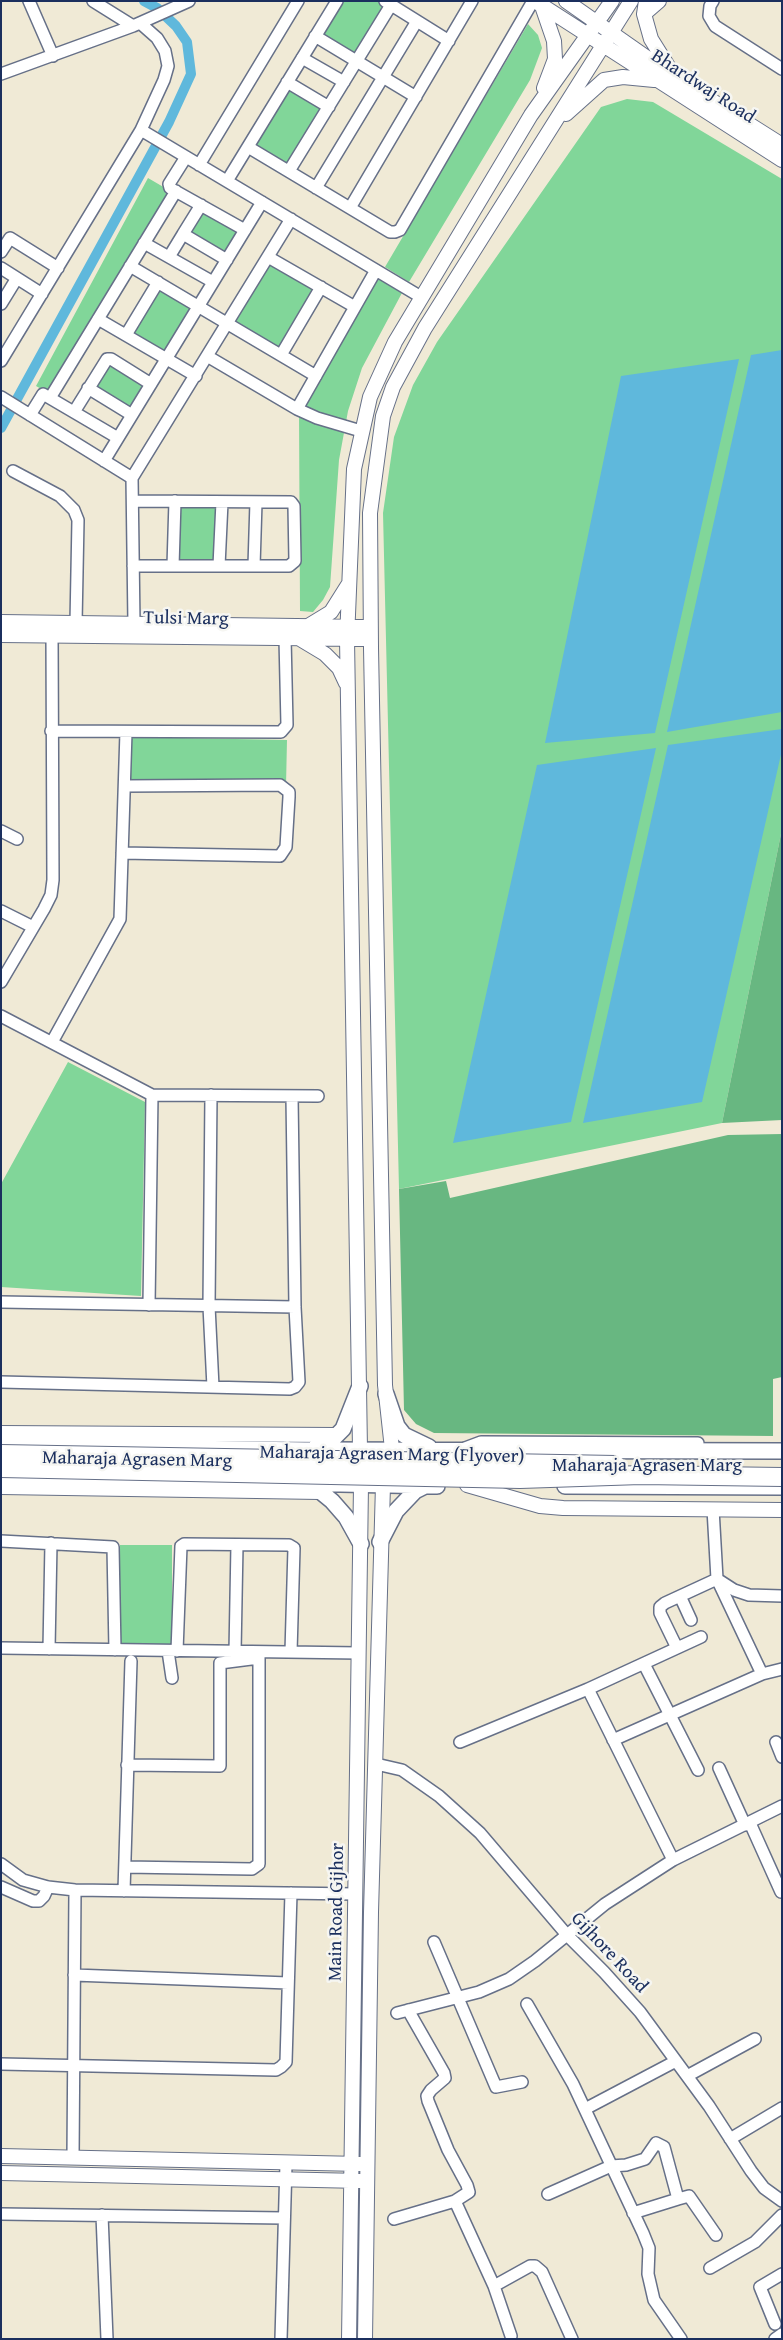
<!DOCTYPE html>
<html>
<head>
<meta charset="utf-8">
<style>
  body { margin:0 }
  #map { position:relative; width:783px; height:2340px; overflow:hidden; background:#f0ead6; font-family:"Gentium Book Plus",serif }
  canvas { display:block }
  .frame { position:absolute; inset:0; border:2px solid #1b2f5e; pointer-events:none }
</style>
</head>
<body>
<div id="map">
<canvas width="783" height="2340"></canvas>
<div class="frame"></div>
</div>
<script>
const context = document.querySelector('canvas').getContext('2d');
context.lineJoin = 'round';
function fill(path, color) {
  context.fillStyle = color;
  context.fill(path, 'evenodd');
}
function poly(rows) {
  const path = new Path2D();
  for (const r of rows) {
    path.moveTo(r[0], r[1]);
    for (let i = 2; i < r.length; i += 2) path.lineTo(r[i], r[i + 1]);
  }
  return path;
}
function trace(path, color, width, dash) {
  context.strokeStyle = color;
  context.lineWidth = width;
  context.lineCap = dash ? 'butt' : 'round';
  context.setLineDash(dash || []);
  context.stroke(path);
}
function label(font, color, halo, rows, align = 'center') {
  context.font = font + ' "Gentium Book Plus",serif';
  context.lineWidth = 5;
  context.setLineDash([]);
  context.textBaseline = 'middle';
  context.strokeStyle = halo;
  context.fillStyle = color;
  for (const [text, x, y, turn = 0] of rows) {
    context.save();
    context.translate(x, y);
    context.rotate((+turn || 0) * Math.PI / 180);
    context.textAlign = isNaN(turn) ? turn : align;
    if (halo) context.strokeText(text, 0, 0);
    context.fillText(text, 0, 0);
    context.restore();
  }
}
const green = poly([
  [340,1,377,1,387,7,357,56,320,34],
  [528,24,538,35,542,48,530,80,409,282,385,267],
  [288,85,324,107,289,166,253,144],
  [627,99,653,102,782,179,782,829,722,1123,399,1189,383,513,394,437,413,385,437,342,601,107],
  [148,178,172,192,50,394,36,386],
  [201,207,242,231,226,257,186,233],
  [269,260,318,289,281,350,233,321],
  [378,276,403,291,362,368,348,411,339,460,330,587,323,600,313,612,300,611,299,411],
  [159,284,196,306,166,357,129,335],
  [107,360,148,385,132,412,91,388],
  [178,504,217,505,216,561,177,560],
  [131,737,287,740,286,786,130,783],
  [68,1062,145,1102,141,1296,1,1287,1,1184],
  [120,1545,172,1545,172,1645,120,1645]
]);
const forest = poly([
  [782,829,782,1120,722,1123],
  [782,1134,782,1377,773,1379,773,1436,434,1433,416,1424,404,1410,399,1189,446,1181,450,1198,728,1135]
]);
const water = poly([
  [782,350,782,712,667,732,751,355],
  [739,359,655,733,545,743,621,376],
  [782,729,782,750,702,1102,583,1123,668,745],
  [656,748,571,1122,453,1143,537,765]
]);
const canal = poly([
  [1,428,169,122,191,74,187,42,176,26,157,8,144,1]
]);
const minor = poly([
  [29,1,53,56],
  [93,1,133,26],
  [385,1,449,41],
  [713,1,710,6,709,16,715,26,782,69],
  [315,36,416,97],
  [302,58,344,82],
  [1,74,133,26,189,1],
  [287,82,329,107],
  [141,130,421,297],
  [248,147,390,232,395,232,400,230,533,1],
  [186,157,169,184,170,188,245,230],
  [199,165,298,1],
  [289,171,391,5],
  [227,181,337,1],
  [316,188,417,21],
  [201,205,183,234,227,260],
  [350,208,472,1],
  [144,243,213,282],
  [1,252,10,238,58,268],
  [169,257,183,234],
  [268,257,355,307],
  [130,266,316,376],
  [1,268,42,294],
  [1,304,17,278],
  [98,319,196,376],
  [126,335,158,282],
  [281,355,321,287],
  [207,356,297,409,376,270],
  [1,361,141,130,164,80,168,66,165,51,157,38,140,23],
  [88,388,132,415],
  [1,397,132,478],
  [50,398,176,191],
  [297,409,317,418,361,431],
  [74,412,107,359,111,359,151,384],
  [30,415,43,394,118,438],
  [104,461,262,202],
  [13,471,60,496,74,510,78,520,76,623],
  [133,501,291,502,294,506,295,561,289,566,133,566],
  [173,566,175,501],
  [219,566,222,502],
  [254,566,256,502],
  [134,624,132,478,291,219],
  [51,731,281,732,287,725,285,638],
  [1,831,17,839],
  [122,853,280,856,286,847,289,797,289,792,280,785,125,786],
  [1,911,33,927],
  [1,982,44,909,51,895,53,880,52,635],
  [1,1016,152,1095,318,1096],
  [52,1042,120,919,126,732],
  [211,1095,209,1306,213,1387],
  [1,1302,295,1307],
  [149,1305,152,1095],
  [1,1382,290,1389,295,1387,299,1382,295,1307,292,1097],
  [465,1448,481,1442,698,1443],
  [713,1509,717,1579,762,1674],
  [1,1541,113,1547,115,1650],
  [680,1596,691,1620],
  [1,1648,359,1653],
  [677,1648,660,1613,660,1607,665,1603,717,1579,734,1590,749,1595,782,1596],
  [49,1649,51,1543],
  [168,1651,172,1678],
  [177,1651,181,1546,184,1544,289,1545,294,1548,291,1652],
  [235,1652,237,1545],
  [644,1664,698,1770],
  [613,1740,762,1674,782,1669],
  [460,1742,588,1689],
  [776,1742,782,1757],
  [376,1764,402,1770,439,1796,480,1833,567,1935,604,1972,640,2012,709,2106,751,2171,764,2188,782,2201],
  [127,1765,220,1766,220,1663,259,1658],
  [719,1768,745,1825],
  [750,1823,781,1892],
  [673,1860,782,1806],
  [1,1864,23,1880,48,1887,75,1890,355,1894],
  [125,1867,252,1869,259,1864,259,1652],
  [1,1887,33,1901,39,1901,44,1896,48,1887],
  [124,1891,131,1661],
  [434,1942,496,2087,522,2082],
  [74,1975,288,1983],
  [527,2004,573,2084,643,2233,649,2248,648,2274,654,2300,681,2339],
  [408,2010,444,2073,445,2078,431,2090,427,2096,428,2101,448,2150,467,2185,469,2192,455,2201,494,2286,511,2336],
  [397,2013,479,1992,509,1979,535,1961,605,1904,673,1860,588,1689,701,1637],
  [1,2064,276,2070,281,2067,286,2062,291,1893],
  [687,2076,755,2039],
  [585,2109,676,2061],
  [730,2139,782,2108],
  [73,2158,75,1890],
  [548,2194,611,2166,626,2165,645,2159,656,2143,664,2147,678,2199,689,2196,716,2235],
  [633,2213,678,2199],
  [1,2214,283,2218],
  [102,2215,107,2339],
  [394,2219,455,2201],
  [710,2268,755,2242,782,2215],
  [494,2286,530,2266,535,2266,542,2272,572,2339],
  [775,2324,760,2287,782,2274],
  [281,2339,286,2164],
  [775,2339,782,2334]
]);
const tertiary = poly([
  [535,1,782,160],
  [566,1,673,76,782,145],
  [646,1,644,14,651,39,671,71],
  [542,6,554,41,555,59,544,88],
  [644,14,659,1],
  [566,114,604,80,623,77,654,80],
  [1,622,370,627],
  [308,626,331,612,348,585],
  [1,635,370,639],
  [300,639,325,654,339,668,346,683],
  [1,1433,336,1435],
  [360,1449,347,639,354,469,370,397,395,342,531,115,612,1],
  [392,1449,385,1385,371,648,370,513,383,416,393,387,425,328,631,1],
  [467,1485,540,1506,563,1508,782,1510],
  [1,1487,320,1492],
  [1,2156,360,2164],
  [1,2173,361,2181],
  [349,2339,361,1485],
  [365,2339,371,1912,383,1485]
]);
const secondary = poly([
  [386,1394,397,1426,404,1435,429,1447],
  [1,1445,305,1450,782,1451],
  [316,1447,329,1443,343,1429,360,1386],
  [1,1477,437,1486],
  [306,1485,321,1492,332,1501,346,1517,361,1544],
  [565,1486,782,1487],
  [380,1542,396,1511,415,1491,425,1486]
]);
const primaryBridge = poly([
  [1,1454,616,1465],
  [1,1468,520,1479,641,1475,782,1477]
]);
const streetNames = [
  ["Bhardwaj Road",703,87,33],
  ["Tulsi Marg",186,619,1],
  ["Maharaja Agrasen Marg (Flyover)",392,1455,1],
  ["Maharaja Agrasen Marg",137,1460,1],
  ["Maharaja Agrasen Marg",647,1466],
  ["Main Road Gijhor",337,1912,-89],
  ["Gijhore Road",609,1953,47]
];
fill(green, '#81d699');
fill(forest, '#68b781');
fill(water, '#5fb8dc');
trace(canal, '#5fb8dc', 10);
trace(minor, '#667088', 14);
trace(tertiary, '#667088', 16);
trace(secondary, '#667088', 18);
trace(minor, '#fff', 11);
trace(tertiary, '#fff', 14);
trace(secondary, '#fff', 15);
trace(primaryBridge, '#667088', 20, []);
trace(primaryBridge, '#fff', 18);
label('19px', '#1b2f5e', '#f6f6f2', streetNames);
</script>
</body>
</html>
